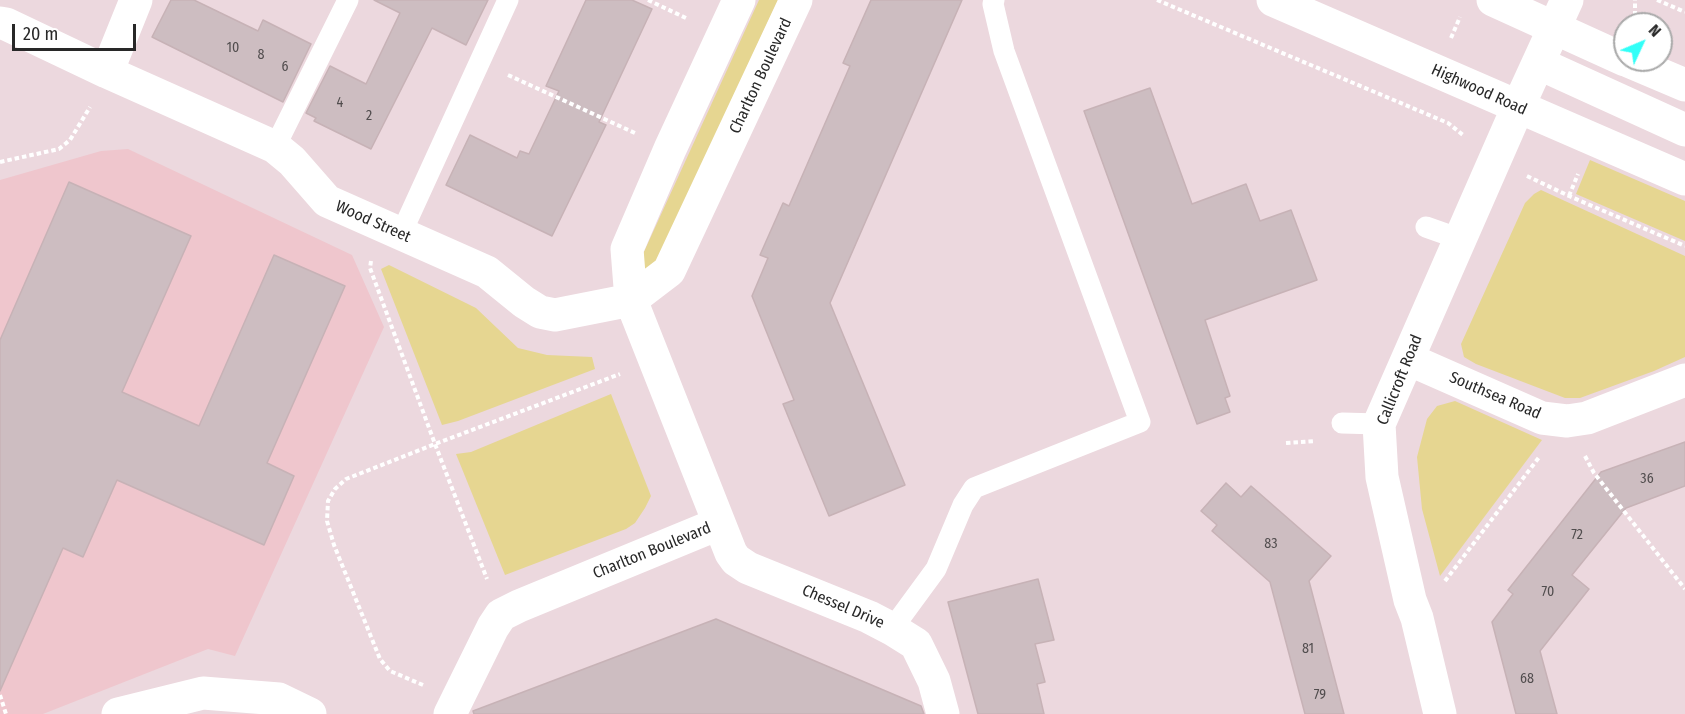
<!DOCTYPE html>
<html>
<head>
<meta charset="utf-8">
<style>
  body { margin:0 }
  #map { position:relative; width:1685px; height:714px; overflow:hidden; background:#ecd8de; font-family:"Fira Sans Condensed",sans-serif }
  canvas { display:block }
  .north { position:absolute; left:1613px; top:12px; width:60px; height:60px; box-sizing:border-box; background:#fff; border:2px solid #a9a9a9; border-radius:50%; rotate:46deg; font-size:16px; font-weight:700; line-height:24px; text-align:center; color:#282828 }
  .north::after { content:''; display:block; margin:auto; width:21px; height:27px; background:#32fff8; clip-path:polygon(50% 0,100% 100%,50% 72%,0 100%) }
  .scale { position:absolute; left:12px; top:24px; width:124px; height:27px; box-sizing:border-box; border:3px solid #282828; border-top:0; padding-left:8px; font-size:18px; line-height:21px; white-space:nowrap; color:#282828; -webkit-text-stroke:4px #fff; paint-order:stroke }
</style>
</head>
<body>
<div id="map">
<canvas width="1685" height="714"></canvas>
<div class="north">N</div>
<div class="scale">20 m</div>
</div>
<script>
const context = document.querySelector('canvas').getContext('2d');
context.lineJoin = 'round';
function fill(path, color) {
  context.fillStyle = color;
  context.fill(path, 'evenodd');
}
function poly(rows) {
  const path = new Path2D();
  for (const r of rows) {
    path.moveTo(r[0], r[1]);
    for (let i = 2; i < r.length; i += 2) path.lineTo(r[i], r[i + 1]);
  }
  return path;
}
function trace(path, color, width, dash) {
  context.strokeStyle = color;
  context.lineWidth = width;
  context.lineCap = dash ? 'butt' : 'round';
  context.setLineDash(dash || []);
  context.stroke(path);
}
function label(font, color, halo, rows, align = 'center') {
  context.font = font + ' "Fira Sans Condensed",sans-serif';
  context.lineWidth = 5;
  context.setLineDash([]);
  context.textBaseline = 'middle';
  context.strokeStyle = halo;
  context.fillStyle = color;
  for (const [text, x, y, turn = 0] of rows) {
    context.save();
    context.translate(x, y);
    context.rotate((+turn || 0) * Math.PI / 180);
    context.textAlign = isNaN(turn) ? turn : align;
    if (halo) context.strokeText(text, 0, 0);
    context.fillText(text, 0, 0);
    context.restore();
  }
}
const education = poly([
  [128,149,352,255,384,327,235,656,208,649,43,714,0,714,0,180,101,151]
]);
const green = poly([
  [759,0,778,0,651,274,637,267],
  [1590,160,1685,201,1685,241,1576,194],
  [1541,190,1685,256,1685,357,1654,371,1580,398,1565,398,1476,364,1464,357,1461,344,1525,203,1534,194],
  [389,265,476,308,518,348,547,355,592,357,595,369,458,421,442,425,381,269],
  [611,394,651,496,645,508,635,523,626,529,505,575,456,454,471,452],
  [1455,401,1542,440,1440,576,1422,509,1417,457,1427,419,1437,406]
]);
const building = poly([
  [171,0,194,0,258,31,263,20,311,44,283,102,152,37,171,0],
  [374,0,488,0,466,45,432,28,371,149,314,121,316,118,306,113,330,66,366,84,400,13,374,0],
  [586,0,632,0,652,9,599,122,606,125,552,236,446,185,470,135,517,158,520,151,529,154,559,91,546,86,586,0],
  [871,0,962,0,830,303,905,485,829,516,783,404,794,400,752,296,768,258,760,255,783,203,789,206,850,66,843,63,871,0],
  [1150,88,1192,204,1246,184,1260,221,1291,210,1317,280,1205,320,1230,396,1225,398,1230,412,1197,424,1084,111,1150,88],
  [69,182,191,236,122,392,199,426,274,255,345,286,267,463,294,476,264,545,117,480,83,557,63,548,0,691,0,340,69,182],
  [1685,442,1685,486,1626,508,1572,575,1589,589,1540,651,1557,714,1516,714,1492,622,1513,594,1508,590,1601,472,1685,442],
  [1226,483,1241,497,1251,486,1331,556,1309,581,1344,714,1305,714,1270,582,1212,531,1217,525,1201,511,1226,483],
  [1038,579,1054,640,1035,644,1045,682,1037,684,1044,714,978,714,948,602,1038,579],
  [716,619,921,706,924,714,474,714,473,711,716,619]
]);
const path = poly([
  [648,0,688,19],
  [1157,0,1448,123,1463,135],
  [1657,0,1685,12],
  [1635,23,1635,0],
  [1451,38,1460,17],
  [508,75,635,133],
  [0,162,59,149,70,140,90,107],
  [1527,176,1569,196,1685,246],
  [1569,196,1578,174],
  [371,261,370,268,435,444,487,579],
  [1286,443,1315,441],
  [1585,456,1594,473,1685,589],
  [1445,581,1540,456],
  [423,685,390,671,380,659,334,545,327,521,328,501,335,489,346,479,435,444,620,374],
  [0,695,6,714]
]);
const service = poly([
  [275,147,348,0],
  [1426,227,1460,239],
  [401,234,508,0],
  [1342,423,1379,424],
  [892,629,936,569,963,505,974,488,1140,422,1004,51,993,4,994,0]
]);
const minor = poly([
  [739,0,670,149,627,249,631,300,731,553,736,560,748,568,869,617,892,629,916,644,934,681,943,714],
  [1273,0,1685,179],
  [1493,0,1625,60],
  [0,23,6,24,107,72,275,147,292,161,327,201,487,272,524,302,540,312,555,315,631,300,669,271,796,0],
  [1626,60,1685,85],
  [1538,63,1685,130],
  [107,72,136,0],
  [1408,359,1542,418,1567,421,1587,418,1685,380],
  [118,714,203,693,279,699,310,714],
  [450,714,493,627,501,615,519,606,718,524],
  [1440,714,1417,618,1410,600,1382,477,1379,424,1518,107,1567,0]
]);
const numberNames = [
  ["10",233,48],
  ["8",261,55],
  ["6",285,67],
  ["4",340,103],
  ["2",369,116],
  ["36",1647,479],
  ["72",1577,535],
  ["83",1271,544],
  ["70",1548,592],
  ["81",1308,649],
  ["68",1527,679],
  ["79",1320,695]
];
const streetNames = [
  ["Charlton Boulevard",761,76,-65],
  ["Highwood Road",1479,90,24],
  ["Wood Street",373,222,24],
  ["Callicroft Road",1400,380,-68],
  ["Southsea Road",1495,396,23],
  ["Charlton Boulevard",652,551,-22],
  ["Chessel Drive",843,607,23]
];
fill(education, '#efc6cd');
fill(green, '#e6d691');
fill(building, '#cdbdc1');
trace(building, '#c7b2b6', 1.5);
trace(path, '#fff', 4, [4.5, 3]);
trace(service, '#fff', 21);
trace(minor, '#fff', 33);
label('14px', '#514d4e', null, numberNames);
label('16px', '#282828', '#fff', streetNames);
</script>
</body>
</html>
